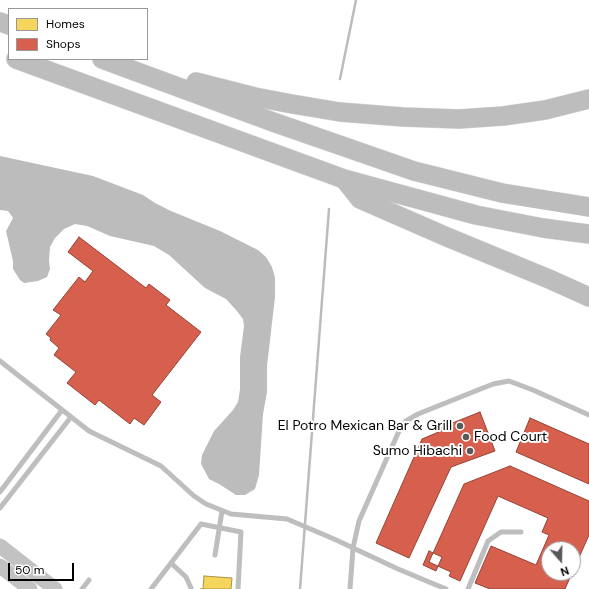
<!DOCTYPE html>
<html>
<head>
<meta charset="utf-8">
<style>
  body { margin:0 }
  #map { position:relative; width:589px; height:589px; overflow:hidden; background:#fff; font-family:"DM Sans",sans-serif }
  canvas { display:block }
  .legend { position:absolute; left:8px; top:8px; width:140px; height:52px; box-sizing:border-box; background:#fff; border:1px solid #999; margin:0; padding:5px 7px; list-style:none; font-size:12px; color:#000 }
  .legend li { display:flex; align-items:center; gap:8px; height:20px }
  .legend b { width:20px; border:1px solid #999 }
  .north { position:absolute; left:541px; top:541px; width:40px; height:40px; box-sizing:border-box; background:#fff; border:1px solid #999; border-radius:50%; rotate:160deg; font-size:11px; font-weight:700; line-height:16px; text-align:center; color:#000 }
  .north::after { content:''; display:block; margin:auto; width:14px; height:18px; background:#595959; clip-path:polygon(50% 0,100% 100%,50% 72%,0 100%) }
  .scale { position:absolute; left:8px; top:563px; width:66px; height:18px; box-sizing:border-box; border:2px solid #000; border-top:0; padding-left:5px; font-size:12px; line-height:14px; white-space:nowrap; color:#000; -webkit-text-stroke:3px #fff; paint-order:stroke }
</style>
</head>
<body>
<div id="map">
<canvas width="589" height="589"></canvas>
<ul class="legend">
<li><b style="height:11px;background:#f6d55c"></b>Homes</li>
<li><b style="height:11px;background:#d6604d"></b>Shops</li>
</ul>
<div class="north">N</div>
<div class="scale">50 m</div>
</div>
<script>
const context = document.querySelector('canvas').getContext('2d');
context.lineJoin = 'round';
function fill(path, color) {
  context.fillStyle = color;
  context.fill(path, 'evenodd');
}
function poly(rows) {
  const path = new Path2D();
  for (const r of rows) {
    path.moveTo(r[0], r[1]);
    for (let i = 2; i < r.length; i += 2) path.lineTo(r[i], r[i + 1]);
  }
  return path;
}
function trace(path, color, width, dash) {
  context.strokeStyle = color;
  context.lineWidth = width;
  context.lineCap = dash ? 'butt' : 'round';
  context.setLineDash(dash || []);
  context.stroke(path);
}
function label(font, color, halo, rows, align = 'center') {
  context.font = font + ' "DM Sans",sans-serif';
  context.lineWidth = 4;
  context.setLineDash([]);
  context.textBaseline = 'middle';
  context.strokeStyle = halo;
  context.fillStyle = color;
  for (const [text, x, y, turn = 0] of rows) {
    context.save();
    context.translate(x, y);
    context.rotate((+turn || 0) * Math.PI / 180);
    context.textAlign = isNaN(turn) ? turn : align;
    if (halo) context.strokeText(text, 0, 0);
    context.fillText(text, 0, 0);
    context.restore();
  }
}
const water = poly([
  [0,156,93,176,143,195,155,203,171,211,220,231,258,250,266,257,272,267,275,278,275,297,267,366,267,392,263,414,259,475,255,489,245,495,236,495,219,484,209,479,201,464,202,455,214,431,233,410,238,402,240,389,240,357,244,326,243,319,236,310,226,299,205,288,169,255,154,246,110,236,87,226,75,224,64,229,55,238,50,247,49,260,50,269,47,277,38,281,24,283,20,280,13,269,13,261,6,231,13,218,8,211,0,210]
]);
const homes = poly([
  [204,576,232,578,231,589,200,589,203,589,204,576]
]);
const shops = poly([
  [79,237,146,288,149,284,170,300,166,305,201,332,152,395,161,402,144,425,134,418,130,424,99,400,95,405,67,383,76,372,54,355,59,348,50,340,51,338,46,334,61,315,53,310,79,277,85,282,93,271,68,252,79,237],
  [480,412,495,451,451,467,409,558,376,543,422,439,441,431,440,428,480,412],
  [530,418,589,444,589,484,516,452,530,418],
  [510,466,589,501,589,535,573,571,573,549,549,549,549,573,572,573,565,589,490,589,475,583,491,546,536,565,549,535,542,532,548,518,498,496,460,581,449,576,451,572,429,562,464,484,510,466],
  [429,551,442,557,436,571,423,565,429,551]
]);
const stream = poly([
  [340,79,356,0],
  [300,589,329,209]
]);
const lane = poly([
  [0,361,89,431,161,466,194,496,206,504,231,514,287,519,334,539,398,569,446,589],
  [0,492,62,410],
  [0,508,71,417],
  [215,555,222,511],
  [171,563,186,577,191,588],
  [82,589,89,580],
  [151,589,201,524,241,532,238,589],
  [350,589,353,548,359,521,399,431,406,421,418,414,493,384,509,381,533,390,589,415],
  [468,589,488,541,501,532,521,532]
]);
const secondary = poly([
  [0,546,55,589],
  [0,566,30,589]
]);
const highway = poly([
  [0,22,9,25],
  [16,59,344,179,476,215,543,228,589,234],
  [102,59,273,122,414,171,502,193,589,207],
  [196,82,255,97,292,104,340,112,403,117,459,119,503,116,545,110,589,99],
  [344,179,360,199,447,237,549,279,589,297]
]);
const markers = [
  [460,426,4,"#595959"],
  [466,437,4,"#595959"],
  [470,451,4,"#595959"]
];
const poiNames = [
  ["El Potro Mexican Bar & Grill",452,426],
  ["Food Court",474,437,"left"],
  ["Sumo Hibachi",462,451]
];
fill(water, '#bcbcbc');
fill(homes, '#f6d55c');
trace(homes, '#ac9540', 1);
fill(shops, '#d6604d');
trace(shops, '#964336', 1);
trace(stream, '#bcbcbc', 2.5);
trace(highway, '#dbdbdb', 20);
trace(lane, '#bebebe', 5);
trace(secondary, '#c2c2c2', 15);
trace(highway, '#bdbdbd', 19);
for (const [x, y, r, color] of markers) {
  const dot = new Path2D();
  dot.arc(x, y, r, 0, 2 * Math.PI);
  context.fillStyle = color;
  context.fill(dot);
  trace(dot, '#fff', 1.5);
}
label('14px', '#000', '#fff', poiNames, 'right');
</script>
</body>
</html>
